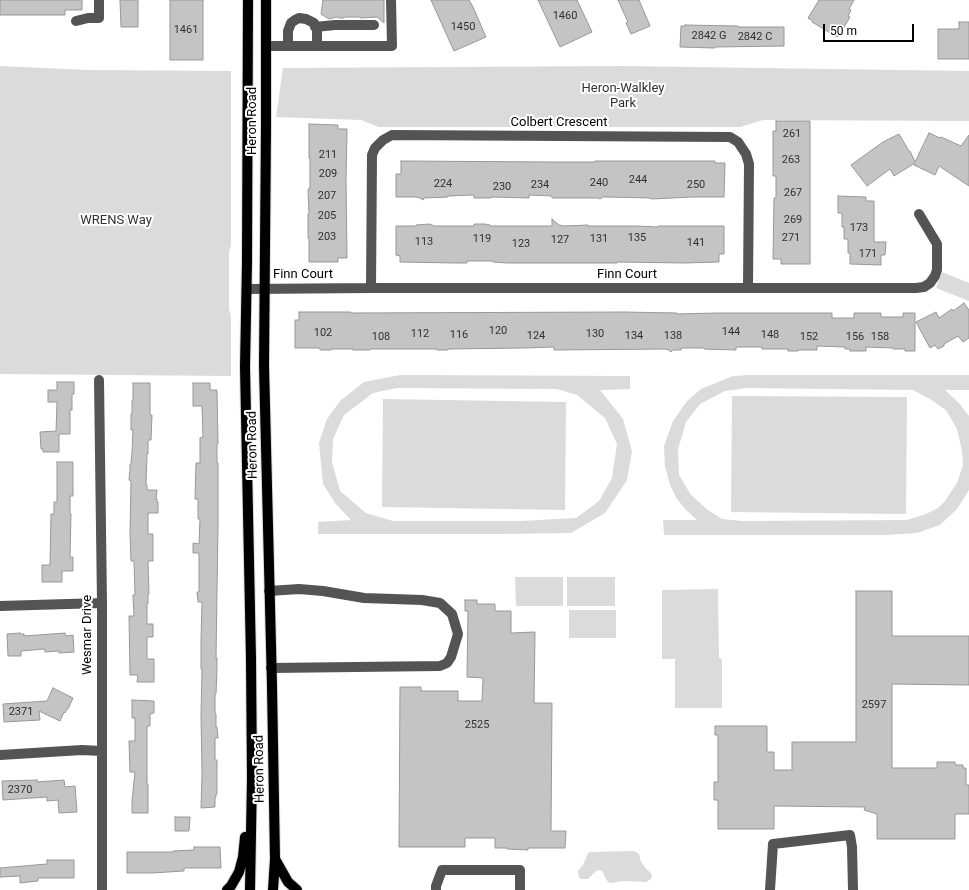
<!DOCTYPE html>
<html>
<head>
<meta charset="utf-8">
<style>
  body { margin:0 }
  #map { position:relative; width:969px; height:890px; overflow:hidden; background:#fff; font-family:Roboto,sans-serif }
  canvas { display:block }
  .scale { position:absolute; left:823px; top:24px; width:91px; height:18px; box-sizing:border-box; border:2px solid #000; border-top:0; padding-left:5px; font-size:12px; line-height:14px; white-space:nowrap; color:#000; -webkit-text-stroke:3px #fff; paint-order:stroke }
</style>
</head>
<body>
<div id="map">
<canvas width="969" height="890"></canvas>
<div class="scale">50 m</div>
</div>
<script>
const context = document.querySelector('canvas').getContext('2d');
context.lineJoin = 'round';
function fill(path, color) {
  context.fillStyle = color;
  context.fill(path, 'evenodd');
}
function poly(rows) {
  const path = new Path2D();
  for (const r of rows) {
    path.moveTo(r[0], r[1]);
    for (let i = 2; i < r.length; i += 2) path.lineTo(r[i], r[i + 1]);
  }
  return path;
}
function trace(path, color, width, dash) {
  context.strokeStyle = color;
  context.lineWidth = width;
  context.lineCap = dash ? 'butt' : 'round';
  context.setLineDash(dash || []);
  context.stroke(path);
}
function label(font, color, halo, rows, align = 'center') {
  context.font = font + ' Roboto,sans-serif';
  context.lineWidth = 4;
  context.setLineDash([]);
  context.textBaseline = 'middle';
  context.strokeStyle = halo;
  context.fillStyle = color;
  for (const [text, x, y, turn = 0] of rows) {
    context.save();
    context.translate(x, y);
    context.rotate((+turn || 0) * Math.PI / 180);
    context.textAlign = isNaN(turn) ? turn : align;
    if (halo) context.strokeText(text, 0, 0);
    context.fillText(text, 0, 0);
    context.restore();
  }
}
const green = poly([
  [0,66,88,70,231,71,231,245,229,252,229,309,231,316,231,376,0,374],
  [623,66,969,71,969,121,763,120,740,127,379,127,361,120,276,117,283,68],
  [942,272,969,283,969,301,936,288],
  [400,375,630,376,630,389,600,390,623,419,632,451,627,480,605,513,571,533,502,534,318,534,318,522,351,520,335,503,323,484,319,443,327,419,341,400,364,382],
  [397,388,557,389,577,395,605,418,617,444,612,478,599,501,576,518,521,521,393,521,366,513,340,491,332,462,333,439,344,415,373,393],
  [749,375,969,375,969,390,945,390,958,402,969,416,969,490,957,509,940,525,917,533,887,535,664,535,663,520,697,520,686,510,677,499,670,485,665,466,664,446,673,421,687,401,701,389,733,376],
  [748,388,913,390,930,399,946,410,957,429,962,451,963,465,957,483,945,501,938,508,926,514,907,520,742,521,722,519,708,510,691,495,679,475,678,449,686,422,700,404,725,391],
  [732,396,907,397,906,514,731,512],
  [383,399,566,402,565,510,382,507],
  [515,577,563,577,563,606,516,606],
  [567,577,615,577,615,606,567,606],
  [718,589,719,658,722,659,722,708,675,708,675,659,662,659,662,590],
  [569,610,616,610,616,638,569,638],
  [634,851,639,854,641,862,647,870,651,873,652,876,651,879,646,882,624,881,610,883,608,882,606,879,602,871,599,870,596,871,588,879,581,879,579,877,578,871,583,865,588,853,590,852]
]);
const building = poly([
  [0,0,82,0,82,10,65,10,65,15,0,15,0,0],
  [120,0,138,0,138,27,121,27,120,0],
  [170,0,203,0,203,60,170,60,170,0],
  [323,0,384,0,384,23,377,17,361,18,359,17,345,17,344,18,339,18,337,17,329,19,321,14,323,0],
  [431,0,469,0,473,7,486,37,454,51,431,0],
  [538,0,577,0,592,32,560,47,538,0],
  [618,0,639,0,650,26,631,34,626,23,628,22,618,0],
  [819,0,854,0,849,9,851,10,848,16,850,17,841,32,840,32,837,37,812,22,813,21,808,18,819,0],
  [959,22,969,22,969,59,938,59,938,29,959,29,959,22],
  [685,25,738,26,738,27,784,27,784,46,715,47,715,48,680,47,681,26,685,26,685,25],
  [776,121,810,121,810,264,781,264,781,259,773,259,774,198,776,198,776,176,773,176,773,131,776,131,776,121],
  [309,124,338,125,338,129,347,129,346,180,347,258,338,258,338,262,309,262,309,239,308,238,308,214,309,214,308,190,310,187,310,158,309,158,309,124],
  [929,133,940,138,941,137,961,146,969,135,969,186,939,166,935,175,914,165,915,163,894,176,890,169,867,186,851,165,883,142,899,134,909,151,910,151,915,162,929,133],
  [401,161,551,162,595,162,595,161,715,161,715,163,725,163,724,197,692,197,652,199,649,198,607,197,603,197,600,199,598,198,552,198,552,196,529,195,529,198,491,197,491,198,474,198,474,195,448,196,448,197,424,198,423,200,420,198,416,197,396,197,396,174,401,174,401,161],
  [838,196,866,197,866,201,874,201,874,242,886,242,885,255,881,255,881,265,850,264,850,253,848,253,848,239,844,239,844,227,842,227,842,213,838,213,838,196],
  [552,219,559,225,564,226,588,225,588,226,637,226,658,227,658,226,724,226,724,254,719,254,719,262,685,263,617,262,617,263,507,263,493,262,493,261,467,261,467,263,454,263,400,262,400,256,396,255,396,226,416,226,416,225,430,224,434,226,474,226,474,224,485,224,490,225,490,226,552,226,552,219],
  [964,303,969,310,969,338,963,342,958,336,944,344,944,346,938,349,935,345,930,348,916,322,936,312,939,318,952,309,953,311,964,303],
  [299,312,351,312,351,313,623,312,677,313,677,314,716,313,832,313,832,318,854,318,854,313,881,313,881,317,903,317,903,313,915,313,915,351,905,351,905,349,893,349,893,348,866,347,866,351,850,351,850,349,845,349,845,347,817,346,817,350,798,350,798,351,788,351,788,349,762,349,762,347,736,347,736,350,704,349,704,348,681,348,681,350,673,350,671,352,669,350,665,349,554,350,554,347,525,348,448,349,448,350,437,350,437,349,370,349,370,350,353,350,353,349,331,349,331,350,320,350,320,348,295,348,295,320,299,320,299,312],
  [57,382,74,382,74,394,72,394,72,410,70,410,70,434,59,434,59,452,43,452,43,449,41,449,40,432,56,431,57,402,48,402,48,390,57,390,57,382],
  [133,383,150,383,150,415,152,415,151,440,148,440,148,454,147,454,146,485,147,485,147,490,157,490,156,500,157,499,157,502,158,502,158,513,148,513,148,534,153,534,153,561,148,561,149,594,148,594,148,604,147,604,147,624,153,624,153,637,147,637,147,659,154,659,154,682,137,682,138,675,130,675,129,616,134,616,133,595,135,595,134,561,131,561,130,534,131,481,129,480,130,469,130,464,131,464,132,452,133,430,131,430,131,414,132,414,132,400,133,400,133,383],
  [193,383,210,383,210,390,217,390,218,444,217,444,217,463,218,463,218,525,216,658,217,658,217,668,216,694,215,694,215,714,216,714,216,727,217,727,218,738,215,738,215,760,217,760,217,794,216,794,216,797,215,797,215,807,201,808,202,775,201,714,202,669,201,669,201,640,202,602,198,602,197,592,199,592,199,553,193,553,193,543,199,544,200,519,198,519,198,499,195,499,196,463,200,463,200,438,203,437,202,406,193,406,193,383],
  [57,462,73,462,73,496,70,496,70,514,71,514,70,557,73,557,73,571,62,571,62,582,42,582,42,565,50,565,51,514,54,514,54,502,57,502,57,462],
  [856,591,892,591,892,636,969,636,969,685,892,684,892,768,937,768,937,762,955,762,955,765,963,765,963,768,966,768,966,785,969,785,969,814,955,814,955,839,877,839,877,814,864,810,865,807,774,806,774,829,718,829,718,800,714,800,714,782,718,782,718,735,715,735,715,726,767,726,767,752,774,752,774,770,792,770,792,742,856,742,856,591],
  [465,600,477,600,477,604,495,604,495,611,511,611,511,633,535,632,534,703,552,703,551,831,566,831,565,848,528,848,528,850,507,849,507,848,495,848,495,838,465,838,465,847,399,847,400,687,421,687,421,691,458,691,458,701,482,701,483,678,467,677,468,611,465,611,465,600],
  [20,633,20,634,24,634,24,636,65,633,66,636,73,635,74,652,59,653,59,651,45,652,45,649,21,651,21,656,8,656,7,634,20,633],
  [53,688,73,698,68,709,67,709,65,713,64,712,60,721,39,711,40,720,4,722,3,704,47,701,53,688],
  [132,700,154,701,154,713,150,714,150,726,147,726,147,784,148,784,148,813,132,813,132,801,135,772,130,772,129,741,135,741,135,718,132,718,132,700],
  [37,780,37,782,64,780,65,787,75,786,77,812,59,813,58,800,47,801,47,797,3,800,2,781,37,780],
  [175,817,190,817,189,831,175,831,175,817],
  [194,847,220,847,221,868,184,868,184,871,152,873,127,873,127,852,173,852,173,851,194,850,194,847],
  [47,860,74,860,74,878,38,878,38,881,20,883,20,876,0,877,0,868,47,864,47,860]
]);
const minor = poly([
  [76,21,88,18,99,18,99,0],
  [315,27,335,25,374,25],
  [266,46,392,46,391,0],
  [288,46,288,31,291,23,295,20,299,18,306,19,314,23,317,29,317,46],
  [371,288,372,155,375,148,383,140,392,135,730,137,738,142,746,154,749,164,748,288],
  [247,289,371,288,916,288,924,287,930,283,935,276,937,270,937,244,919,214],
  [99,380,102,603,102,890],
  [269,591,299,589,323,591,364,598,422,600,440,603,452,614,458,634,451,657,447,663,440,666,271,668],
  [0,606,102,603],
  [0,755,82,750,101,751],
  [436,890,436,886,442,870,520,870,520,890],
  [770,890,773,844,850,835,852,847,853,890]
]);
const major = poly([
  [248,0,247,262,245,367,251,659,252,778,250,890],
  [266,0,266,126,264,366,272,686,275,859,273,890],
  [275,859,288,882,297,890],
  [227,890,231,886,239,872,243,857,245,837]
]);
const numberNames = [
  ["1460",565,16],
  ["1450",463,27],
  ["1461",186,30],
  ["2842 G",709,36],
  ["2842 C",755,37],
  ["261",792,134],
  ["211",328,155],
  ["263",791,160],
  ["209",328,174],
  ["244",638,180],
  ["240",599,183],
  ["224",443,184],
  ["234",540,185],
  ["250",696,185],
  ["230",502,187],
  ["267",793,193],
  ["207",327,196],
  ["205",327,216],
  ["269",793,220],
  ["173",859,228],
  ["203",327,237],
  ["135",637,238],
  ["271",791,238],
  ["119",482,239],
  ["131",599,239],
  ["127",560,240],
  ["113",424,242],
  ["141",696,243],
  ["123",521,244],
  ["171",868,254],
  ["120",498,331],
  ["144",731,332],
  ["102",323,333],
  ["112",420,334],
  ["130",595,334],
  ["116",459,335],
  ["148",770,335],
  ["124",536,336],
  ["134",634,336],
  ["138",673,336],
  ["108",381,337],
  ["152",809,337],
  ["156",855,337],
  ["158",880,337],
  ["2597",874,705],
  ["2371",21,712],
  ["2525",477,725],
  ["2370",20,790]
];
const parkNames = [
  ["Heron-Walkley",623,89],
  ["Park",623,104],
  ["WRENS Way",116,221]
];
const streetNames = [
  ["Heron Road",253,121,-90],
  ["Colbert Crescent",559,123],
  ["Finn Court",303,275],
  ["Finn Court",627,275],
  ["Heron Road",253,445,-91],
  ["Wesmar Drive",88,635,-90],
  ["Heron Road",260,769,-91]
];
fill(green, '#dbdbdb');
fill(building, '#c4c4c4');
trace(building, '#989898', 1);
trace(major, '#dbdbdb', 12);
trace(minor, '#545454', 10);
trace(major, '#000', 10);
label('11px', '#313131', null, numberNames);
label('13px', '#323232', '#fff', parkNames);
label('13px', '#000', '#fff', streetNames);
</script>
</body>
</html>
